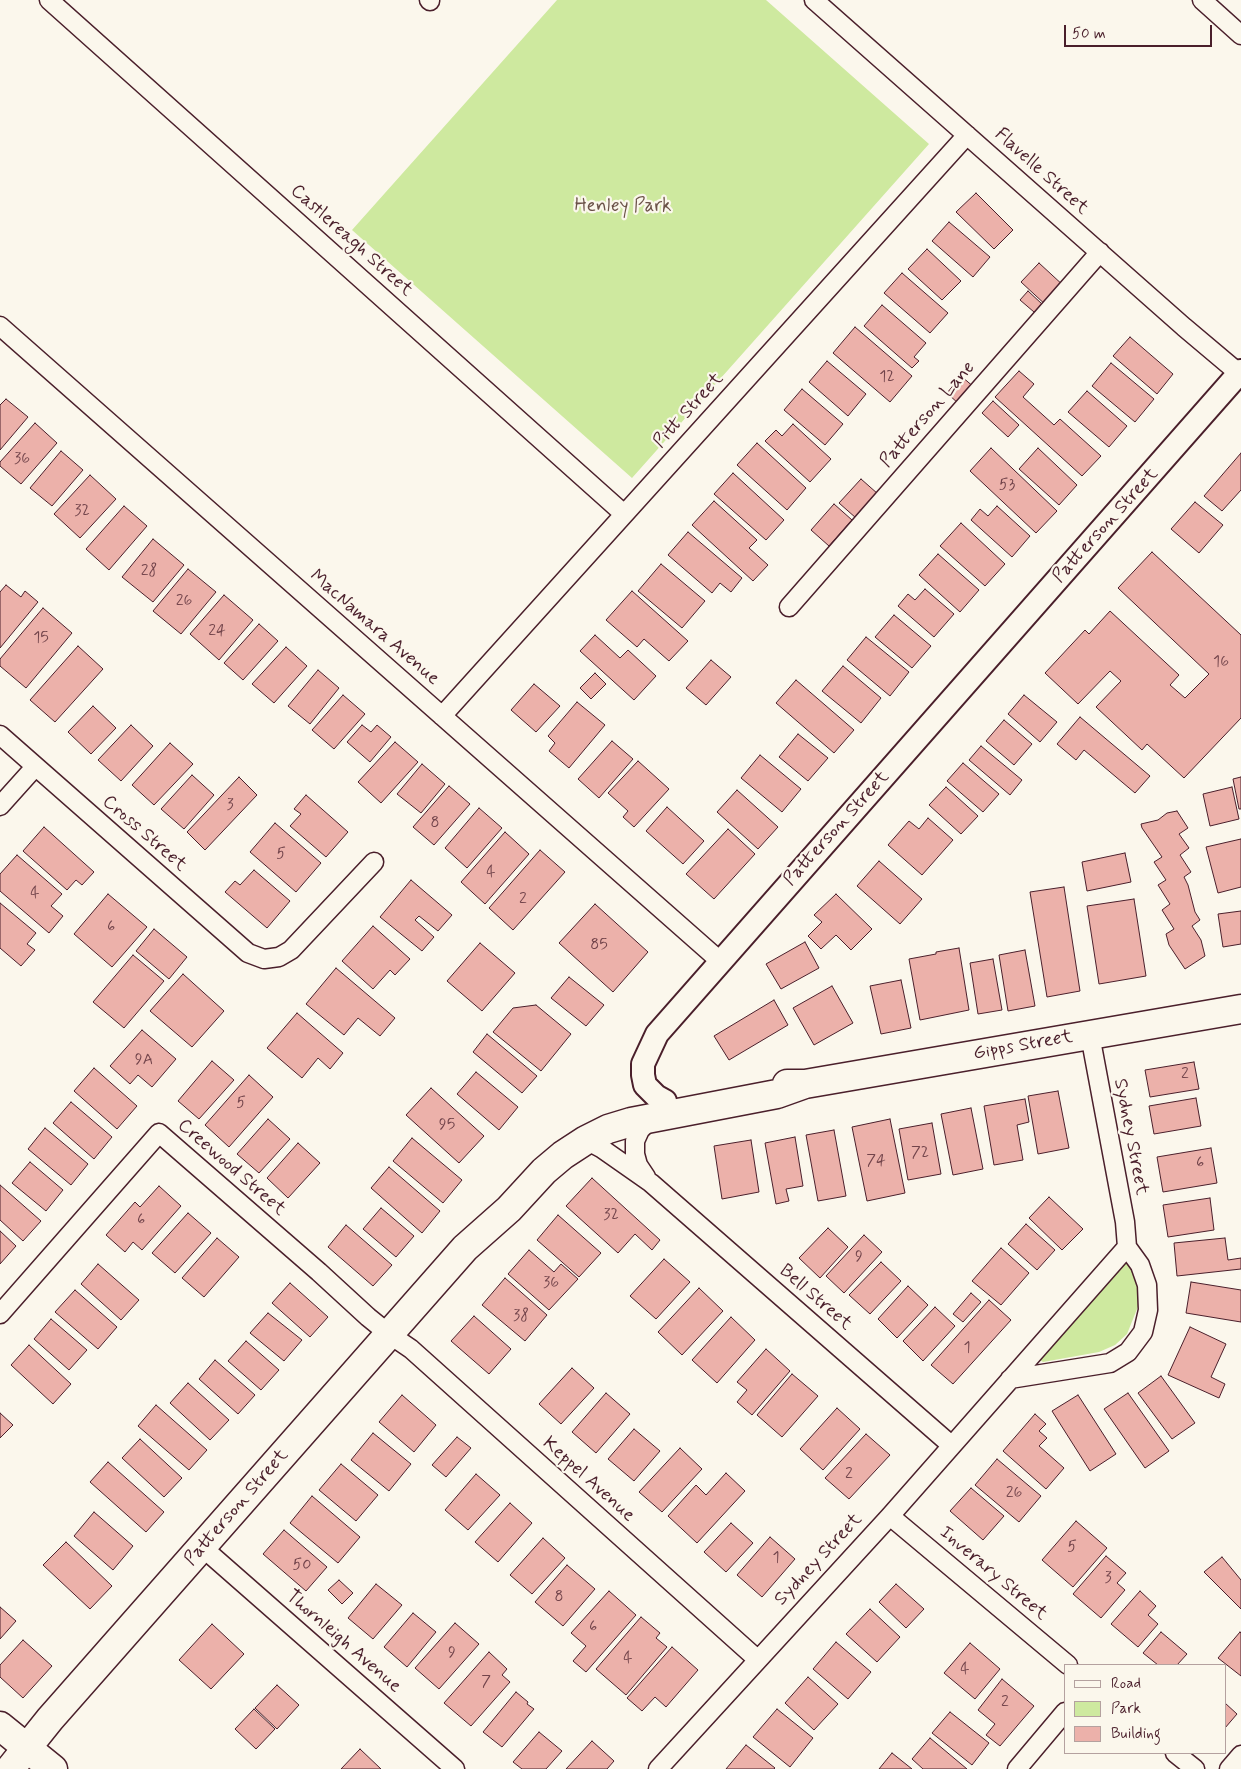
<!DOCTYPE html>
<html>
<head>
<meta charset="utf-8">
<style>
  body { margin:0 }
  #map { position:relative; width:1241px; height:1769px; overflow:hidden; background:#fbf7ec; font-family:Mynerve,sans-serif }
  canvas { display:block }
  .legend { position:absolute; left:1064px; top:1664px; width:162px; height:90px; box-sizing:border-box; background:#fbf7ec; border:1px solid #b4a19f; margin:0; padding:6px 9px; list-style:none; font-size:15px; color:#4a1f2b }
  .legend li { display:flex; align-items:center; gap:10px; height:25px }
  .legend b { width:25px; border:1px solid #b4a19f }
  .scale { position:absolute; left:1064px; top:25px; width:148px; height:22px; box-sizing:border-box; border:2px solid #4a1f2b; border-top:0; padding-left:6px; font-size:15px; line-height:18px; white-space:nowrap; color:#4a1f2b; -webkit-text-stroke:4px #fbf7ec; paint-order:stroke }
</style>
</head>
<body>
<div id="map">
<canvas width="1241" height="1769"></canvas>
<ul class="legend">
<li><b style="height:6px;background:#fbf7ec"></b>Road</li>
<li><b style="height:14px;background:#cee99f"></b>Park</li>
<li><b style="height:14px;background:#ecb1aa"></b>Building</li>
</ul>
<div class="scale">50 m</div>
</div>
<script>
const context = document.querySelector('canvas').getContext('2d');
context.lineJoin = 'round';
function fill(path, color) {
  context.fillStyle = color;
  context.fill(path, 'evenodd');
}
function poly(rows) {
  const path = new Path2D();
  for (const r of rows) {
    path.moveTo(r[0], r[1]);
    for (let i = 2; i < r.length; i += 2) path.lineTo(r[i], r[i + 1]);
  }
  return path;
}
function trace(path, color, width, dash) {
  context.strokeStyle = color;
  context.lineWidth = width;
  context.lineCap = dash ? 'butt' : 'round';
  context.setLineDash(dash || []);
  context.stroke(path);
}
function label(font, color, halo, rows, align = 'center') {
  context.font = font + ' Mynerve,sans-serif';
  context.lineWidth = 4.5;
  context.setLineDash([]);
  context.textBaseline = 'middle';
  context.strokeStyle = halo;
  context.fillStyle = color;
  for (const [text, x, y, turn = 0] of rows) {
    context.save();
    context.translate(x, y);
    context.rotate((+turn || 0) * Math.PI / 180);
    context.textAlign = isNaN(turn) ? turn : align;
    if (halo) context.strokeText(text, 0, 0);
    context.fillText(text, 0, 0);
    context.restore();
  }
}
const green = poly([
  [557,0,766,0,929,144,632,478,352,230],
  [1126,1258,1136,1272,1139,1304,1127,1334,1115,1345,1099,1352,1043,1362,1040,1360,1039,1356]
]);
const building = poly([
  [976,193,1013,230,994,249,956,212,976,193],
  [949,222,990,257,973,277,932,241,949,222],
  [927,249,961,281,942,300,908,269,927,249],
  [1039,263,1065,287,1048,307,1021,282,1039,263],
  [902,273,948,313,930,333,884,293,902,273],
  [1028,291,1042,304,1034,312,1020,300,1028,291],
  [882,305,926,343,914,357,919,361,912,368,864,326,882,305],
  [855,327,912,376,890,402,833,353,855,327],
  [1130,337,1173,374,1157,394,1113,356,1130,337],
  [827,361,866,394,848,416,809,382,827,361],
  [1111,363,1154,399,1135,422,1092,386,1111,363],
  [1019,371,1034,384,1023,397,1054,425,1060,419,1101,456,1082,476,995,397,1019,371],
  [961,376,975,388,960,405,947,393,961,376],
  [802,389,843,424,825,445,784,410,802,389],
  [1087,391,1127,426,1109,447,1068,412,1087,391],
  [6,399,28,417,0,450,0,405,6,399],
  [993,401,1019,425,1008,437,982,413,993,401],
  [35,423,57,443,21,484,0,466,0,462,35,423],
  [793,424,831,459,810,482,765,441,776,430,782,436,793,424],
  [757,443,806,488,787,510,737,465,757,443],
  [991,448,1057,511,1036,533,970,471,991,448],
  [1038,448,1077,485,1059,505,1019,469,1038,448],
  [61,451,83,470,52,506,30,488,61,451],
  [1241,453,1241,490,1222,511,1204,496,1241,453],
  [733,473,784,520,766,540,714,494,733,473],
  [90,475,116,499,80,538,54,514,90,475],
  [861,479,878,494,856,518,839,503,861,479],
  [714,501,757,540,749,548,768,565,753,581,692,525,714,501],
  [1195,502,1223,525,1199,553,1171,529,1195,502],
  [834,504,852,520,829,546,811,530,834,504],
  [124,506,147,526,109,570,86,549,124,506],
  [997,506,1030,536,1012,557,971,520,980,509,988,516,997,506],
  [961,523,1005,564,985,586,940,546,961,523],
  [688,532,742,578,731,592,720,583,712,593,668,555,688,532],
  [153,539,184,565,153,602,122,577,153,539],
  [1152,552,1241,635,1241,718,1184,778,1147,744,1142,750,1096,707,1121,681,1110,671,1078,704,1045,673,1085,630,1089,634,1110,611,1179,675,1170,685,1185,698,1209,674,1118,588,1152,552],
  [938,554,979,590,960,612,919,575,938,554],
  [661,564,705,601,682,628,638,591,661,564],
  [188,569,216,592,181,634,153,611,188,569],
  [6,585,21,597,25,591,38,602,0,648,0,592,6,585],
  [925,589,954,614,934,637,898,606,908,594,915,600,925,589],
  [632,591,688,641,669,661,644,639,637,647,606,620,632,591],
  [224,595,253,620,219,660,190,634,224,595],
  [43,608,72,633,26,688,0,666,0,659,43,608],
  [894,615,931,646,912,668,875,637,894,615],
  [259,624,278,641,243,680,224,663,259,624],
  [595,635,620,658,628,650,656,676,634,700,580,651,595,635],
  [866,637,909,672,890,696,847,660,866,637],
  [78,646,103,669,55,722,30,700,78,646],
  [286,647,307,666,274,703,252,684,286,647],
  [711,660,731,677,706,705,686,688,711,660],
  [843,666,881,698,861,723,822,691,843,666],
  [318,670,339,688,310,724,288,706,318,670],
  [595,673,606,684,591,699,580,688,595,673],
  [796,680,854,730,834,753,776,703,796,680],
  [534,684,560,706,536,732,511,710,534,684],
  [343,695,365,714,334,749,312,730,343,695],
  [1024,695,1057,722,1040,742,1008,714,1024,695],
  [577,702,605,725,569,768,549,751,555,743,548,736,577,702],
  [93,706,116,728,91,754,68,732,93,706],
  [1080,717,1150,776,1135,793,1084,750,1076,760,1057,744,1080,717],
  [1004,720,1032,744,1014,765,986,741,1004,720],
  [131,725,153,746,121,781,98,760,131,725],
  [362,725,371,732,377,725,391,737,370,762,347,742,362,725],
  [798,734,828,758,808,781,779,757,798,734],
  [612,741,633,759,599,798,578,779,612,741],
  [395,742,418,762,381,803,358,782,395,742],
  [170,743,193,764,154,805,132,785,170,743],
  [981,746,1022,780,1010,795,969,760,981,746],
  [760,755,801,789,782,812,741,778,760,755],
  [638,761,669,789,634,827,623,817,628,811,608,793,638,761],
  [963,763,999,794,983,812,947,781,963,763],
  [422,764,445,784,421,813,397,794,422,764],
  [192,775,214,795,184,829,161,809,192,775],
  [239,777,257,795,205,850,187,832,239,777],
  [1241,777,1241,809,1239,809,1233,779,1241,777],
  [449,786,470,804,434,845,413,827,449,786],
  [946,787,978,816,961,834,929,805,946,787],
  [1232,787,1239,819,1210,826,1203,794,1232,787],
  [737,790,778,827,758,849,717,812,737,790],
  [306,795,348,832,326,857,290,826,301,814,294,809,306,795],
  [667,807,704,841,683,864,646,831,667,807],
  [479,808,502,828,467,868,445,848,479,808],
  [1177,811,1188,828,1179,834,1189,848,1180,855,1191,872,1184,877,1188,885,1195,912,1200,920,1192,926,1201,940,1205,956,1185,969,1169,945,1166,934,1174,929,1162,910,1170,904,1158,885,1166,880,1154,862,1162,857,1142,828,1141,824,1158,820,1167,813,1177,811],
  [928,818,953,840,922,875,888,845,909,821,919,829,928,818],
  [275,823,321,863,296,892,250,852,275,823],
  [44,827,94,872,82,885,76,880,67,890,23,851,44,827],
  [728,829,755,854,714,899,686,874,728,829],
  [505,832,529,854,485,904,461,882,505,832],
  [1241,839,1241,887,1218,893,1206,847,1241,839],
  [540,850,565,872,513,930,489,908,540,850],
  [1125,853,1131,882,1087,891,1082,862,1125,853],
  [17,855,62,894,51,906,63,916,49,933,0,891,0,874,17,855],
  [879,861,922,899,900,924,857,886,879,861],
  [254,870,290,901,267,928,225,892,235,881,240,885,254,870],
  [411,880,452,915,438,931,419,916,415,920,434,937,422,951,380,917,411,880],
  [1064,887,1080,991,1047,997,1030,892,1064,887],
  [108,894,147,927,112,967,74,934,108,894],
  [836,894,872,929,851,950,836,935,821,949,808,936,822,922,814,915,836,894],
  [1134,899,1146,976,1099,984,1087,906,1134,899],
  [0,903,36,933,27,944,35,950,21,966,0,948,0,903],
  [595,904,648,952,613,992,559,943,595,904],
  [1241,911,1241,944,1223,947,1218,914,1241,911],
  [373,926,410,959,395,975,390,970,373,989,342,961,373,926],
  [154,929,187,957,169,979,136,951,154,929],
  [805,942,819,968,781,989,766,964,805,942],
  [480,943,515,973,482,1011,447,981,480,943],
  [959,948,969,1010,920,1020,909,959,936,954,936,952,959,948],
  [1025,950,1035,1006,1008,1011,999,955,1025,950],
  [133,955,164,981,124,1028,93,1002,133,955],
  [993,959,1002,1010,978,1014,970,963,993,959],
  [336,968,395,1018,380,1036,358,1018,344,1035,306,1004,336,968],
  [183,974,224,1011,192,1047,150,1011,183,974],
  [569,977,604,1005,586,1026,551,998,569,977],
  [901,980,911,1028,881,1034,870,986,901,980],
  [832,986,853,1023,814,1045,793,1008,832,986],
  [774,1000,788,1025,729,1060,714,1036,774,1000],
  [536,1005,571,1034,541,1071,493,1032,513,1008,536,1005],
  [297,1013,343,1053,330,1069,318,1058,302,1078,267,1048,297,1013],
  [142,1030,176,1059,152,1087,138,1075,130,1084,110,1066,142,1030],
  [487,1034,537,1076,522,1093,473,1052,487,1034],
  [212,1061,234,1080,199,1119,178,1101,212,1061],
  [1194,1062,1199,1089,1150,1097,1145,1070,1194,1062],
  [94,1068,137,1106,117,1129,74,1091,94,1068],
  [476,1072,518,1107,499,1130,457,1094,476,1072],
  [249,1075,273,1097,229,1147,205,1125,249,1075],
  [431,1088,484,1136,459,1163,406,1115,431,1088],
  [1058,1091,1069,1148,1038,1154,1028,1096,1058,1091],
  [1196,1098,1201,1126,1154,1134,1149,1106,1196,1098],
  [1025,1099,1029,1122,1017,1125,1023,1160,994,1165,984,1106,1025,1099],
  [71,1102,112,1137,94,1159,53,1123,71,1102],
  [971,1108,983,1169,953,1175,941,1114,971,1108],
  [268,1119,290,1139,259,1173,237,1154,268,1119],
  [890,1119,905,1193,867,1201,852,1127,890,1119],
  [932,1123,941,1174,908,1180,899,1129,932,1123],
  [45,1128,88,1164,71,1185,28,1149,45,1128],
  [834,1130,846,1196,818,1201,806,1135,834,1130],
  [795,1137,803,1186,786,1189,789,1201,776,1204,765,1143,795,1137],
  [412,1138,462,1180,443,1203,393,1161,412,1138],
  [751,1140,759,1192,722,1199,714,1146,751,1140],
  [298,1143,320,1163,288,1198,267,1178,298,1143],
  [1211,1148,1217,1183,1163,1192,1157,1157,1211,1148],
  [30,1162,63,1190,46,1211,12,1183,30,1162],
  [389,1167,440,1211,422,1233,371,1188,389,1167],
  [592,1178,660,1240,652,1250,635,1234,618,1253,566,1206,592,1178],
  [0,1185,41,1221,23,1241,0,1220,0,1185],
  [159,1186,181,1206,142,1250,133,1242,125,1252,106,1235,135,1202,140,1207,159,1186],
  [1049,1197,1083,1229,1062,1250,1029,1218,1049,1197],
  [1210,1198,1214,1230,1168,1237,1163,1205,1210,1198],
  [381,1208,414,1236,396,1257,363,1229,381,1208],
  [188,1213,211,1233,175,1273,152,1253,188,1213],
  [558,1215,601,1253,579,1277,537,1240,558,1215],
  [1026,1224,1055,1250,1037,1270,1008,1244,1026,1224],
  [346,1225,392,1265,373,1286,328,1247,346,1225],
  [828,1228,848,1247,820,1278,799,1258,828,1228],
  [0,1231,16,1246,0,1264,0,1231],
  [864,1235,882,1252,844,1293,826,1276,864,1235],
  [217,1238,239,1257,204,1297,182,1278,217,1238],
  [1225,1238,1228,1260,1241,1258,1241,1269,1177,1276,1174,1243,1225,1238],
  [1001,1248,1029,1273,1001,1305,972,1281,1001,1248],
  [529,1250,554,1272,561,1264,578,1279,549,1310,508,1274,529,1250],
  [664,1259,690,1282,656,1319,630,1296,664,1259],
  [881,1262,901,1281,870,1314,849,1295,881,1262],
  [98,1264,139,1300,121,1320,81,1284,98,1264],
  [505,1278,547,1315,525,1341,482,1305,505,1278],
  [1191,1282,1241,1290,1241,1322,1186,1313,1191,1282],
  [290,1283,328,1317,310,1337,272,1303,290,1283],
  [908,1286,928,1305,897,1338,878,1319,908,1286],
  [699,1288,723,1311,682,1355,658,1332,699,1288],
  [75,1290,117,1327,98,1349,55,1312,75,1290],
  [971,1293,981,1302,963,1322,953,1314,971,1293],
  [989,1300,1011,1320,953,1384,931,1365,989,1300],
  [935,1307,955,1326,923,1361,903,1341,935,1307],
  [268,1313,302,1340,284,1361,250,1333,268,1313],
  [474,1316,511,1349,489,1374,451,1341,474,1316],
  [731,1317,755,1340,717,1383,692,1360,731,1317],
  [51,1319,87,1350,69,1370,34,1339,51,1319],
  [1190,1327,1226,1344,1211,1377,1225,1384,1219,1398,1168,1375,1190,1327],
  [246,1341,279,1370,261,1390,228,1361,246,1341],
  [29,1345,71,1384,53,1404,11,1365,29,1345],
  [766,1349,790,1371,752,1415,737,1402,747,1390,737,1382,766,1349],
  [215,1360,255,1395,238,1414,199,1379,215,1360],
  [572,1368,594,1388,561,1424,539,1404,572,1368],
  [792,1374,818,1396,782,1437,757,1415,792,1374],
  [1161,1376,1195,1423,1172,1439,1138,1393,1161,1376],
  [188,1383,229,1420,210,1440,170,1403,188,1383],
  [606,1393,630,1414,596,1453,572,1432,606,1393],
  [1128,1393,1169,1451,1145,1468,1104,1409,1128,1393],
  [402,1395,436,1425,414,1452,379,1422,402,1395],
  [1078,1395,1116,1454,1090,1471,1052,1411,1078,1395],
  [156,1405,207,1450,189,1470,138,1426,156,1405],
  [837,1408,860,1429,823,1470,800,1449,837,1408],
  [0,1413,13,1425,0,1438,0,1413],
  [1035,1414,1046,1424,1039,1431,1047,1438,1039,1446,1064,1468,1046,1489,1003,1451,1035,1414],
  [634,1429,660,1451,634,1481,608,1459,634,1429],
  [373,1433,411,1464,389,1491,351,1460,373,1433],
  [866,1434,890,1455,849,1499,825,1478,866,1434],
  [457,1437,471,1448,446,1477,432,1465,457,1437],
  [140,1439,182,1478,164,1497,122,1458,140,1439],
  [680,1448,702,1469,662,1512,639,1492,680,1448],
  [997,1459,1041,1496,1019,1522,975,1485,997,1459],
  [108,1462,164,1512,146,1532,90,1482,108,1462],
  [341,1464,378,1495,356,1521,319,1490,341,1464],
  [726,1473,745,1491,697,1543,668,1516,696,1485,706,1495,726,1473],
  [476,1474,500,1495,468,1530,445,1510,476,1474],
  [971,1488,1004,1516,983,1540,950,1511,971,1488],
  [312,1496,360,1537,338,1563,290,1523,312,1496],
  [510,1503,532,1523,498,1562,475,1542,510,1503],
  [94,1512,133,1546,113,1570,74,1536,94,1512],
  [1076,1521,1107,1548,1073,1587,1042,1560,1076,1521],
  [731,1523,753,1543,726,1572,704,1552,731,1523],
  [284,1530,327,1567,306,1591,263,1554,284,1530],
  [770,1537,795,1559,762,1597,737,1575,770,1537],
  [543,1538,565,1558,532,1594,510,1575,543,1538],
  [66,1542,112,1586,90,1609,43,1565,66,1542],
  [1106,1556,1126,1573,1117,1583,1125,1590,1101,1618,1073,1594,1106,1556],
  [1222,1557,1241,1580,1241,1609,1204,1572,1222,1557],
  [567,1565,595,1589,563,1626,535,1602,567,1565],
  [339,1580,353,1593,342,1604,328,1590,339,1580],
  [376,1584,402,1605,373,1639,348,1618,376,1584],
  [896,1584,924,1609,906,1628,879,1602,896,1584],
  [609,1591,636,1615,586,1672,573,1661,586,1646,571,1633,609,1591],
  [1140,1591,1156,1606,1148,1615,1158,1624,1138,1647,1111,1624,1140,1591],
  [0,1607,16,1621,0,1639,0,1607],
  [870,1609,900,1637,877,1662,846,1634,870,1609],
  [413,1613,436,1632,407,1667,384,1647,413,1613],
  [641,1617,660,1633,656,1638,667,1647,626,1695,596,1669,641,1617],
  [455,1623,479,1644,439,1689,415,1668,455,1623],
  [212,1624,244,1654,211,1689,179,1660,212,1624],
  [1161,1632,1187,1654,1177,1665,1158,1665,1143,1653,1161,1632],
  [1240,1632,1241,1633,1241,1676,1218,1658,1240,1632],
  [23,1640,52,1666,23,1698,0,1677,0,1665,23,1640],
  [836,1642,871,1672,848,1699,813,1669,836,1642],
  [970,1643,1000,1669,975,1699,944,1673,970,1643],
  [672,1647,698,1670,666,1707,655,1697,642,1711,627,1698,672,1647],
  [489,1652,507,1669,502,1675,510,1682,471,1726,444,1703,489,1652],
  [808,1677,838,1704,814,1730,785,1703,808,1677],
  [1002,1679,1034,1706,1000,1746,986,1735,995,1724,978,1710,1002,1679],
  [277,1685,299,1705,277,1729,255,1708,277,1685],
  [516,1692,528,1702,527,1704,534,1709,502,1747,483,1732,516,1692],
  [1225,1703,1237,1714,1225,1728,1225,1703],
  [254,1709,275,1729,256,1749,235,1729,254,1709],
  [777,1709,813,1738,790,1767,753,1737,777,1709],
  [950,1712,989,1743,972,1765,932,1733,950,1712],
  [539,1732,562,1751,546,1769,522,1769,513,1762,539,1732],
  [930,1738,967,1769,923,1769,912,1759,930,1738],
  [592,1741,614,1761,607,1769,566,1769,592,1741],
  [746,1745,775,1768,774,1769,726,1769,746,1745],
  [360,1749,381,1769,341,1769,360,1749],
  [892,1753,912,1769,879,1769,892,1753]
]);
const minor = poly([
  [49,0,624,514],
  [429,0,430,1],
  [814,0,1184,327,1241,375],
  [1202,0,1241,35],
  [0,326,720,961],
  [789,607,1100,252],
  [442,716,967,135],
  [0,735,248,953,264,959,279,957,291,950,374,862],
  [0,806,35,767],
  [586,1140,601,1148,651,1183,951,1445],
  [646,1177,638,1165,635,1154,635,1141,640,1130,653,1117],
  [0,1314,159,1133,319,1272,368,1317,389,1334,411,1349,757,1659],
  [1010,1379,1110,1363,1128,1352,1143,1332,1148,1310,1147,1285,1140,1265,1127,1247],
  [890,1516,1068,1665],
  [202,1547,455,1769],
  [1175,1753,1195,1769],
  [658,1769,890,1516,1127,1247,1125,1222,1090,1035],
  [1017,1769,1065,1712],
  [1229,1769,1241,1755]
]);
const tertiary = poly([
  [665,1101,656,1096,645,1085,643,1075,643,1064,657,1034,1241,371]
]);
const primary = poly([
  [787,1084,805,1084,1241,1009],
  [0,1726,53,1769],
  [10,1769,50,1719,465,1248,509,1209,544,1171,563,1155,586,1140,608,1129,631,1122,777,1094,805,1084]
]);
const numberNames = [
  ["12",887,378],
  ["36",22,460],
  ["53",1007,486],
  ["32",82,512],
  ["28",149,572],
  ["26",184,602],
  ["24",217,632],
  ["15",41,639],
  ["16",1221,663],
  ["3",230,806],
  ["8",435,824],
  ["5",281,855],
  ["4",491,873],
  ["4",35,894],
  ["2",523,900],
  ["6",111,928],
  ["85",599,946],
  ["9A",144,1061],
  ["2",1185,1075],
  ["5",241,1104],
  ["95",447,1126],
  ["72",920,1154],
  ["74",876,1162],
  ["6",1200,1164],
  ["32",611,1216],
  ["6",141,1221],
  ["9",859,1258],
  ["36",551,1284],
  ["38",521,1317],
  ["1",967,1349],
  ["2",849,1475],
  ["26",1014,1494],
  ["5",1072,1548],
  ["1",776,1559],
  ["50",302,1566],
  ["3",1108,1579],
  ["8",559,1598],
  ["6",593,1628],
  ["9",452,1654],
  ["4",628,1659],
  ["4",965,1670],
  ["7",486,1683],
  ["2",1005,1703]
];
const streetNames = [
  ["Flavelle Street",1041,172,42],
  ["Castlereagh Street",351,241,42],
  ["Pitt Street",689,411,-48],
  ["Patterson Lane",928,415,-49],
  ["Patterson Street",1106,526,-48],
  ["MacNamara Avenue",374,628,41],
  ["Patterson Street",837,829,-48],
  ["Cross Street",144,834,41],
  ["Gipps Street",1023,1046,-10],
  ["Sydney Street",1130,1137,79],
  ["Creewood Street",231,1168,41],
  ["Bell Street",815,1298,41],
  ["Keppel Avenue",588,1480,42],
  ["Patterson Street",237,1508,-49],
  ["Sydney Street",819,1560,-47],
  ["Inverary Street",993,1574,40],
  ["Thornleigh Avenue",343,1642,41]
];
const parkNames = [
  ["Henley Park",623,207]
];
fill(green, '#cee99f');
fill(building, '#ecb1aa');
trace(building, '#4a1f2b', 1);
trace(minor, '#4a1f2b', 21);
trace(tertiary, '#4a1f2b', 26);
trace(primary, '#4a1f2b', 31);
trace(minor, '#fbf7ec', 18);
trace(tertiary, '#fbf7ec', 22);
trace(primary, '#fbf7ec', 28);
label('16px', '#72444b', null, numberNames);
label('19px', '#4a1f2b', '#fbf7ec', streetNames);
label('19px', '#6b5248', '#fbf7ec', parkNames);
</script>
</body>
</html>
